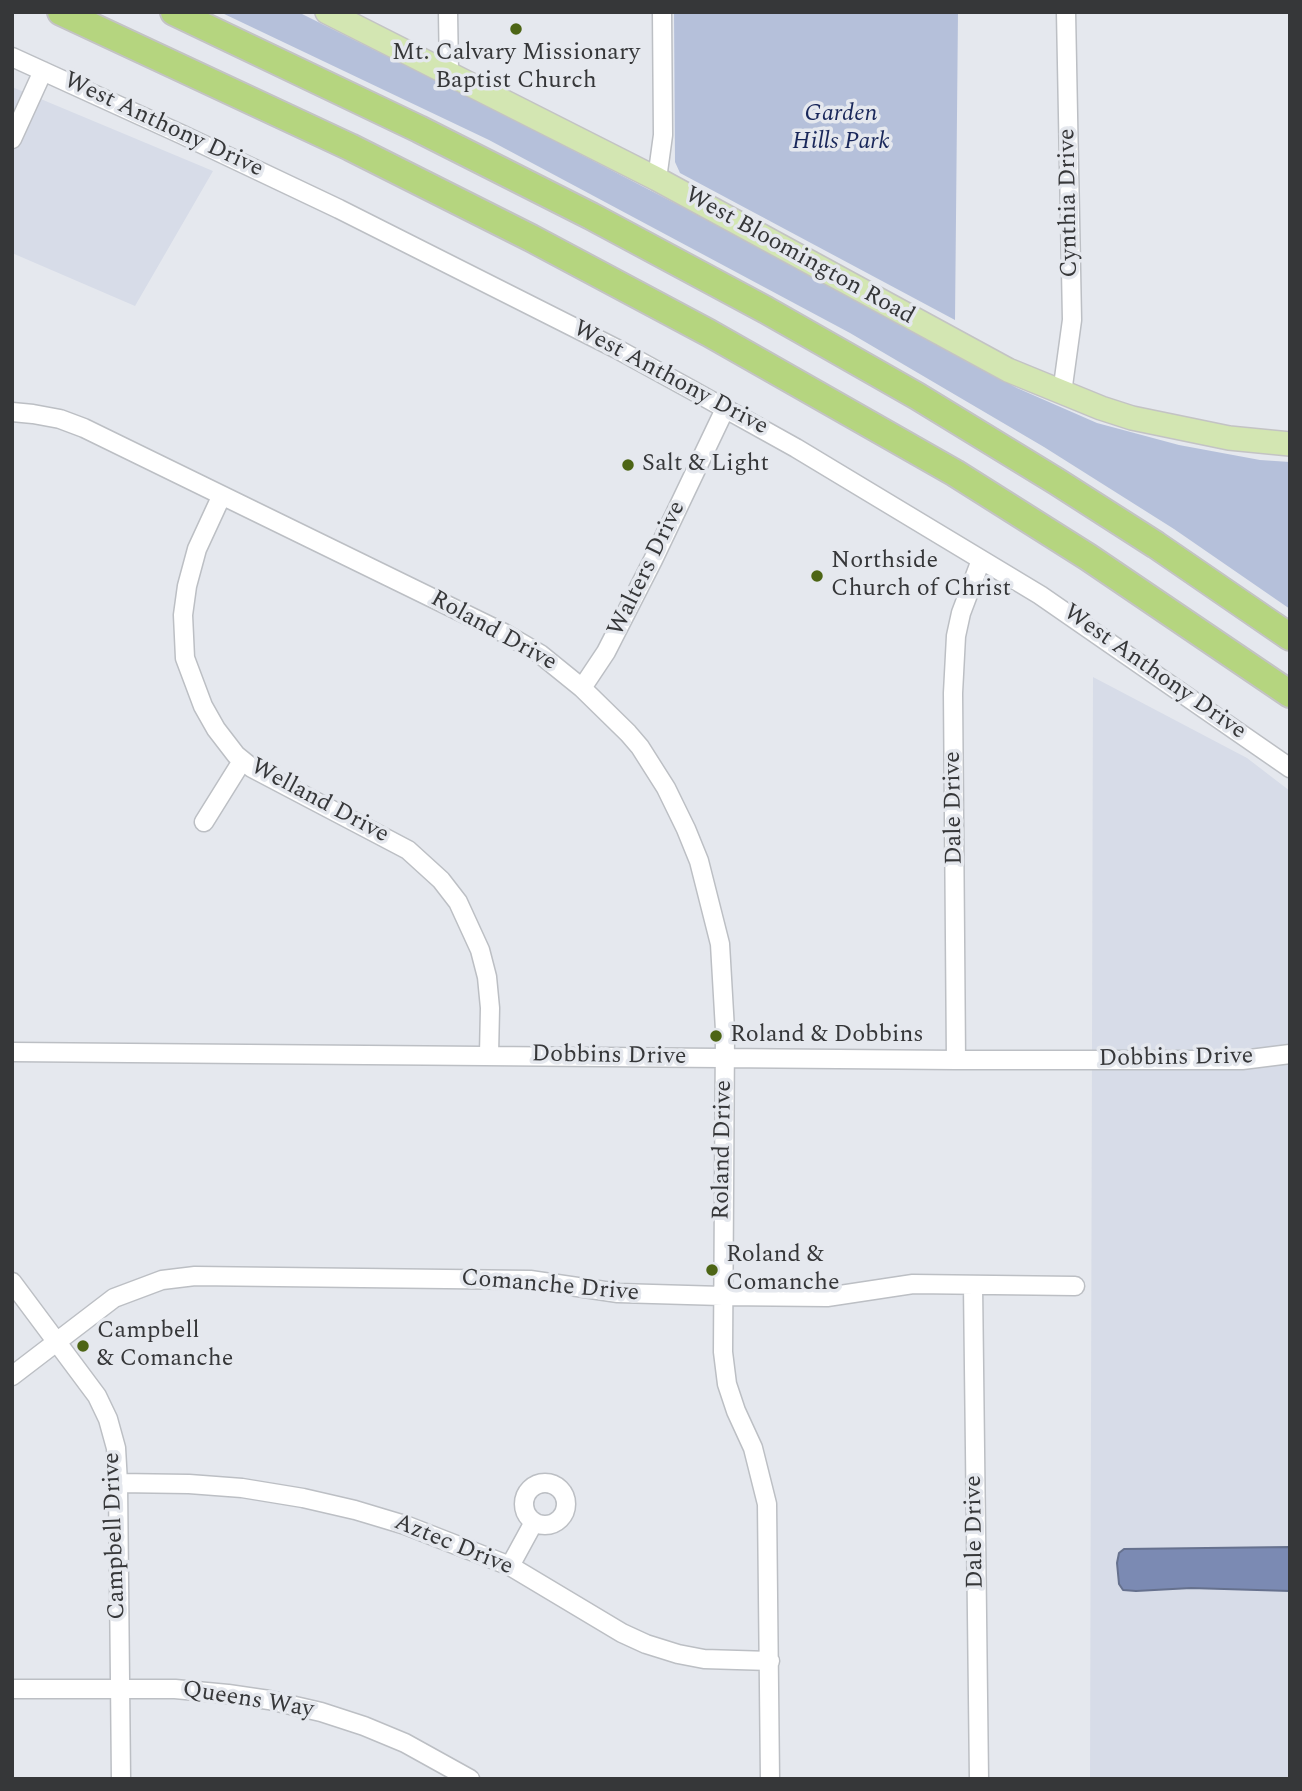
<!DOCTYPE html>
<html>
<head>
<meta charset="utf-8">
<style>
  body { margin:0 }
  #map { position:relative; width:1302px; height:1791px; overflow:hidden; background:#e5e8ee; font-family:Spectral,serif }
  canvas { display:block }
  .frame { position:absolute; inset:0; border:14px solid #363739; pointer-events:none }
</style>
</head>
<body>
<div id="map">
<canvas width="1302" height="1791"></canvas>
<div class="frame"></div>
</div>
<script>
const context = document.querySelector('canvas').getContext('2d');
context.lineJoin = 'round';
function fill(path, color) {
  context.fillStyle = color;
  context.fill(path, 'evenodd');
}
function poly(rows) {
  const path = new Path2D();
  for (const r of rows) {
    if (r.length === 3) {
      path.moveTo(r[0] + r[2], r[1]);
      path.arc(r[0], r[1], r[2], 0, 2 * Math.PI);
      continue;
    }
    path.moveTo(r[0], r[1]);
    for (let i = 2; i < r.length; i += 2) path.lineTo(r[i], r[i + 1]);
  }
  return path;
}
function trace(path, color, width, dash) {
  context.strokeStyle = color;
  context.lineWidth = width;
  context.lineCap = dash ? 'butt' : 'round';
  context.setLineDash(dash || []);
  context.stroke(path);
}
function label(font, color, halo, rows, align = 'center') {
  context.font = font + ' Spectral,serif';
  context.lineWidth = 7;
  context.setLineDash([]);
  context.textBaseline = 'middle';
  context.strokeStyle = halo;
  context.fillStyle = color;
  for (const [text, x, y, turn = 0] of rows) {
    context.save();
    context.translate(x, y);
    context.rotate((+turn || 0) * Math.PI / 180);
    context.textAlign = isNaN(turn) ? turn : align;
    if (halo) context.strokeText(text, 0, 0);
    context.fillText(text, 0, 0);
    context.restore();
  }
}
const built = poly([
  [12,87,213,171,135,306,12,253],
  [1093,677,1247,758,1290,791,1290,1779,1090,1779]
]);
const green = poly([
  [220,12,298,12,499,112,694,213,1017,388,1097,423,1179,445,1260,460,1290,462,1290,609,1174,529,1044,447,850,333,489,140],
  [674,12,958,12,955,320,680,173,675,162]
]);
const water = poly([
  [1290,1547,1290,1591,1191,1588,1136,1591,1123,1590,1119,1584,1117,1563,1119,1553,1124,1549,1290,1547]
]);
const minor = poly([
  [448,12,449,73],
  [12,57,183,135,339,209,617,349,690,389,796,448,1040,595,1290,768],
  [12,139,43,71],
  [657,179,663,135,662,12],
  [1062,393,1072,320,1066,12],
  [12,412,33,414,60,419,84,428,504,633,540,654,582,688,628,733,640,747,666,788,686,829,699,861,720,944,725,1030,723,1352,727,1384,736,1411,753,1448,767,1504,770,1779],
  [221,497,197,549,187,586,183,615,185,658,203,706,216,729,236,755,252,768,408,850,441,880,458,902,480,950,487,977,490,1008,489,1055],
  [582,688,606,652,653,560,725,409],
  [204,822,242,761],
  [12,1052,956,1060,1242,1060,1290,1054],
  [956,1060,953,693,956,636,961,613,981,560],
  [12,1282,97,1396,108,1419,116,1448,118,1483,121,1779],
  [973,1285,979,1779],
  [12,1376,114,1298,162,1280,195,1276,530,1280,618,1293,722,1296,827,1297,913,1284,1075,1286],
  [118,1483,189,1484,242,1488,303,1498,355,1510,405,1525,510,1566,622,1633,646,1644,678,1654,704,1659,770,1661],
  [545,1504,21],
  [510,1566,534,1522],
  [12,1689,175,1689,228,1694,269,1700,321,1712,364,1726,405,1743,470,1779]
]);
const major = poly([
  [327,12,657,179,1008,370,1101,408,1132,418,1229,438,1290,444]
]);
const highway = poly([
  [61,12,350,147,531,238,709,333,955,473,1088,557,1290,694],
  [174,12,419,129,591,216,766,310,917,396,1056,481,1156,545,1290,637]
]);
const markers = [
  [516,29,7,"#4d6515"],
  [628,465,7,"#4d6515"],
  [817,576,7,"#4d6515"],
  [716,1036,7,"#4d6515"],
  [712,1270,7,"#4d6515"],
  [83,1346,7,"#4d6515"]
];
const poiNames = [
  ["Mt. Calvary Missionary",516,54,"center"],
  ["Baptist Church",516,82,"center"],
  ["Salt & Light",642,465],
  ["Northside",831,562],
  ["Church of Christ",831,590],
  ["Roland & Dobbins",730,1036],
  ["Roland &",726,1256],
  ["Comanche",726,1284],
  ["Campbell",97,1332],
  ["& Comanche",97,1360]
];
const parkNames = [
  ["Garden",841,115],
  ["Hills Park",841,143]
];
const streetNames = [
  ["West Anthony Drive",163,126,25],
  ["Cynthia Drive",1070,203,-91],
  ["West Bloomington Road",799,257,29],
  ["West Anthony Drive",670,379,28],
  ["Walters Drive",648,569,-64],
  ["Roland Drive",493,632,29],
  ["West Anthony Drive",1154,673,35],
  ["Welland Drive",319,802,28],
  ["Dale Drive",955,808,-91],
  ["Dobbins Drive",609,1057,1],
  ["Dobbins Drive",1176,1059,-1],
  ["Roland Drive",724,1150,-89],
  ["Comanche Drive",550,1287,5],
  ["Dale Drive",976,1532,-91],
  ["Campbell Drive",116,1536,-92],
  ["Aztec Drive",453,1546,22],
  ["Queens Way",248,1701,9]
];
fill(built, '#d7dce8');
fill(green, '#b5c0da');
fill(water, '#7b8ab3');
trace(water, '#66718e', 2);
trace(minor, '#bcbfc4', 21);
trace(major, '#c3c3c4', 26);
trace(highway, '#c3c3c4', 30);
trace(minor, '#fff', 18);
trace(major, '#d3e6b2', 23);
trace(highway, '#b5d57f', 26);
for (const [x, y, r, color] of markers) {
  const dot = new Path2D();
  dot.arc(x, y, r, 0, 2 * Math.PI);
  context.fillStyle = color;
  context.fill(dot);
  trace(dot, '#e5e8ee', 2.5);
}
label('24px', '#363739', '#e5e8ee', poiNames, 'left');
label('italic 24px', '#19275a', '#e5e8ee', parkNames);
label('24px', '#363739', '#e5e8ee', streetNames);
</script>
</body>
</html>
